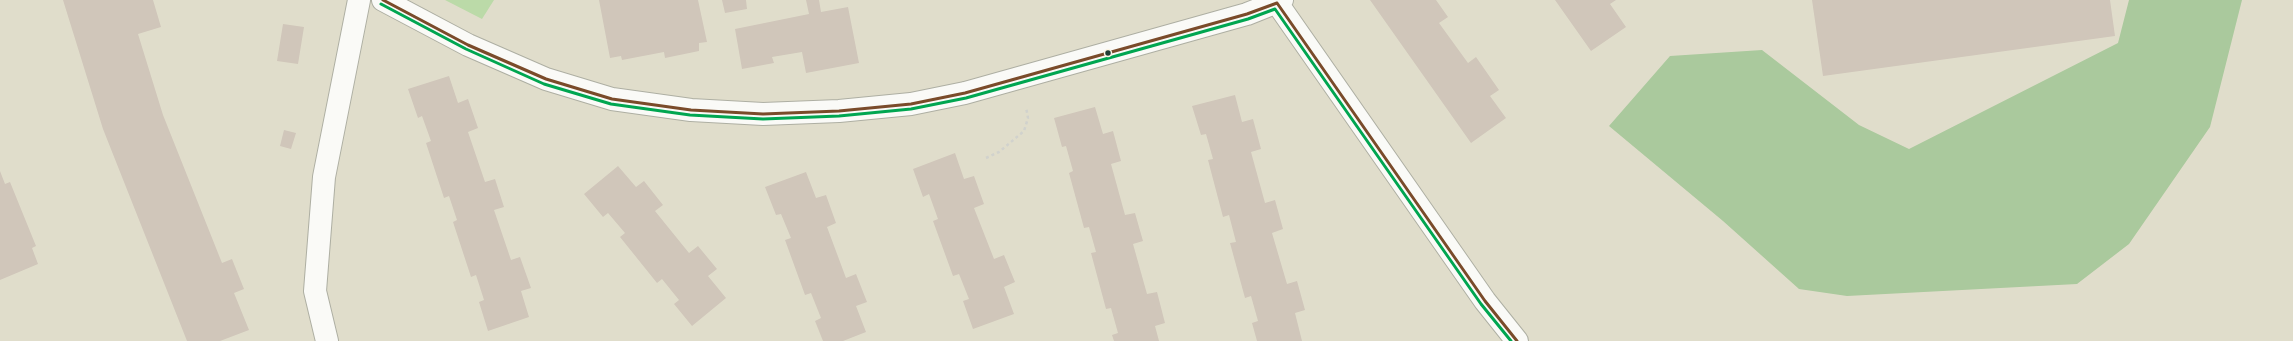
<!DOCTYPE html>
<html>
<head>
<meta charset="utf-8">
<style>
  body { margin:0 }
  canvas { display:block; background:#e0ddcb }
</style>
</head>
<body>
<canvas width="2293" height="341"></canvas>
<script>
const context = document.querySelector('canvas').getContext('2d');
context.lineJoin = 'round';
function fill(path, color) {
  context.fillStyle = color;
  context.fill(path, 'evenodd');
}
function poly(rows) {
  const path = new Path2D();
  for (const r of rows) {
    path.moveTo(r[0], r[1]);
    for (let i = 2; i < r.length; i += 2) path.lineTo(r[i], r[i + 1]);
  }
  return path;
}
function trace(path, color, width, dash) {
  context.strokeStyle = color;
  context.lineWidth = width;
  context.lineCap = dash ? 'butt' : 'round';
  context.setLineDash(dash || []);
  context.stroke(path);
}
const green = poly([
  [445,0,494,0,482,19]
]);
const forest = poly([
  [2129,0,2242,0,2210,127,2129,244,2077,284,1847,296,1799,289,1723,221,1609,126,1670,56,1762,50,1859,125,1909,149,2118,43]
]);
const building = poly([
  [63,0,153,0,161,27,138,34,163,115,222,263,232,259,244,289,234,293,249,330,220,341,187,341,103,129],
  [599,0,698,0,707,42,699,43,699,51,665,58,664,52,622,60,621,56,610,58],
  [722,0,746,0,747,9,725,13],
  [806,0,819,0,821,12,848,7,859,63,806,73,802,52,772,57,774,63,742,69,735,29,809,14],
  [1370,0,1436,0,1448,17,1439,23,1468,63,1476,57,1499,90,1490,96,1506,118,1471,143],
  [1555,0,1616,0,1610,4,1626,27,1591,51],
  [1812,0,2110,0,2115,36,1823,76],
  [283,24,304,27,298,64,277,61],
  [449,76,458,103,468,99,478,128,468,132,485,182,495,179,504,207,494,210,511,260,520,257,531,288,521,291,529,317,488,331,479,302,484,300,476,275,471,277,453,222,457,220,449,196,444,198,426,143,431,141,422,116,418,118,408,89],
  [1235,95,1242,122,1253,119,1261,149,1251,152,1265,203,1275,200,1283,229,1272,233,1287,284,1297,281,1305,310,1295,313,1302,341,1257,341,1252,323,1258,321,1251,296,1245,298,1230,243,1236,242,1229,215,1223,217,1208,160,1213,159,1206,134,1201,135,1192,106],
  [1095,107,1103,134,1113,131,1121,161,1111,164,1125,215,1135,213,1143,241,1133,244,1147,294,1157,292,1165,323,1155,326,1159,341,1114,341,1112,335,1118,333,1111,308,1106,309,1091,253,1096,252,1089,227,1084,228,1069,173,1073,171,1066,146,1062,147,1054,118],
  [284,130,296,133,291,149,280,146],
  [955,153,964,179,974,176,984,204,974,208,994,259,1004,255,1015,282,1004,287,1014,314,973,329,963,301,969,299,959,274,953,276,933,221,938,219,929,194,923,197,913,169],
  [618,166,636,187,644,181,663,205,655,211,689,253,698,246,717,269,708,276,726,298,692,326,674,304,679,300,662,279,657,283,620,237,625,233,608,213,603,217,584,194],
  [0,171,5,184,10,182,36,246,32,248,38,264,0,280],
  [806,172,816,198,826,195,836,223,827,227,846,278,856,274,867,302,856,306,866,332,843,341,823,341,815,321,821,318,811,293,805,295,785,240,791,238,781,214,776,215,765,187]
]);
const path = poly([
  [986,158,999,152,1024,131,1028,118,1026,107]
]);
const tertiary = poly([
  [383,0,468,45,546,79,612,99,691,110,763,114,839,111,911,104,965,93,1247,14,1282,0],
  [1277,3,1485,301,1517,341],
  [327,341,315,291,324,177,359,0]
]);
const bus1 = poly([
  [383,0,468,45,546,79,612,99,691,110,763,114,839,111,911,104,965,93,1247,14,1277,3],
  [1277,3,1485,301,1517,341]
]);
const bus2 = poly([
  [381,4,466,49,544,84,611,104,690,115,763,119,839,116,911,109,966,98,1248,19,1275,9,1481,304,1511,341]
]);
const markers = [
  [1108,53,3.5,"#1f3d34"]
];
fill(green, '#bbdaa8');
fill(forest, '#aac99d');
fill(building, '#d0c6ba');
trace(tertiary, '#aeafa3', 24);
trace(path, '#d1d2cd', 2.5, [3, 3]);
trace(tertiary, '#fafaf7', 22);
trace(bus1, '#7a4b2a', 3);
trace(bus2, '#00a651', 3);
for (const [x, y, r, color] of markers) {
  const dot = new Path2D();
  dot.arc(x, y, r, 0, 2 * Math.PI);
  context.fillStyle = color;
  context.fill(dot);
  trace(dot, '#fcf5e5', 1.5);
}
</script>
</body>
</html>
